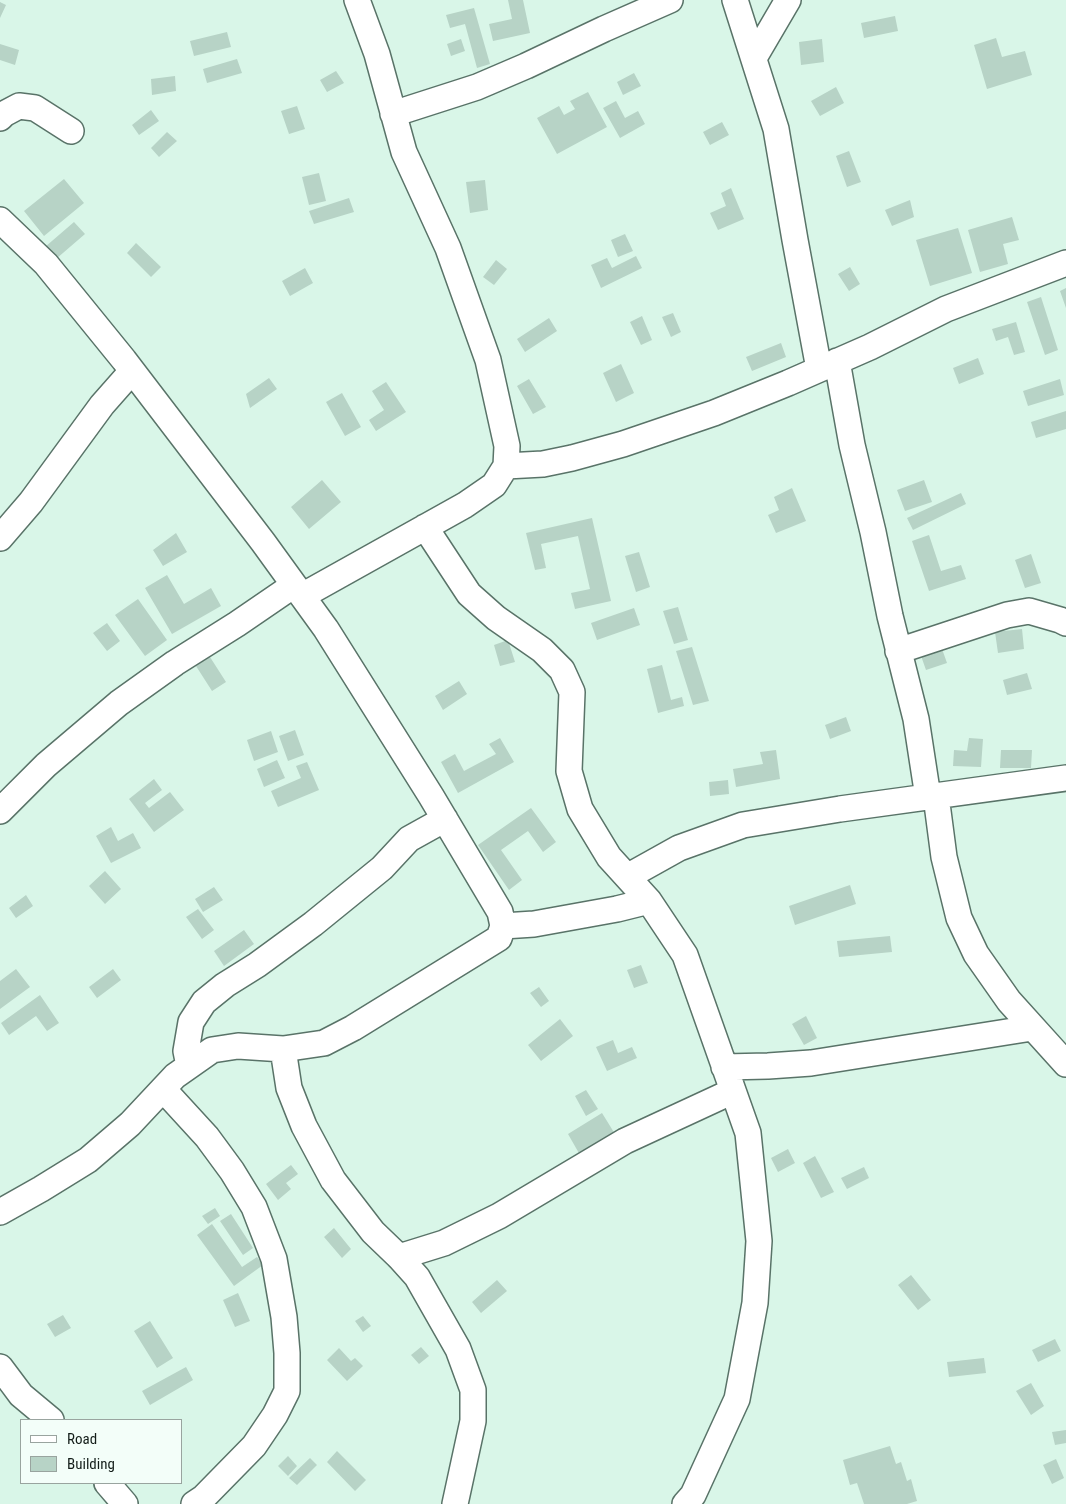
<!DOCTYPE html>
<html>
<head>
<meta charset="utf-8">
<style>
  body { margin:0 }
  #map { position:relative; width:1066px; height:1504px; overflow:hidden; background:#d9f6e8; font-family:"Roboto Condensed",sans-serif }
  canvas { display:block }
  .legend { position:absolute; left:20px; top:1419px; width:162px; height:65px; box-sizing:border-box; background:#f3fef9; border:1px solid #99a49f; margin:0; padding:6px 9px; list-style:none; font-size:15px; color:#131d19 }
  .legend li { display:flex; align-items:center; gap:10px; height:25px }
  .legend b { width:25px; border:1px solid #99a49f }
</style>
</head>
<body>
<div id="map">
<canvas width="1066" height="1504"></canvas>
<ul class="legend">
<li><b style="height:6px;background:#fff"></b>Road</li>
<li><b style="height:14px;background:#b7d3c6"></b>Building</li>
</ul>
</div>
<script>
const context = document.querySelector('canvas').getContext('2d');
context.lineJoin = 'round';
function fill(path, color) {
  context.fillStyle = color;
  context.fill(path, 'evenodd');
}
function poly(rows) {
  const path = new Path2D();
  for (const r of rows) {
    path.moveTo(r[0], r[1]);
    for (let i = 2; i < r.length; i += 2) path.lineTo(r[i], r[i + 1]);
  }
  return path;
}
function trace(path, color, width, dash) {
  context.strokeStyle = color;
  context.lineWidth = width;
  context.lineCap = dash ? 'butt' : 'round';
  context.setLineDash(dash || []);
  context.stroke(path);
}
const building = poly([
  [508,0,523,0,530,33,493,41,489,24,512,19],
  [0,2,6,5,0,18],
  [474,8,490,64,477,68,465,24,450,28,446,15],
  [895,16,898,31,864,38,861,23],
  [227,32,231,47,194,56,190,41],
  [996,38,1002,57,1025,51,1032,75,987,89,974,45],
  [461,39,465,51,451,56,447,44],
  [822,39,824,62,801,65,799,42],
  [0,44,19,50,15,65,0,60],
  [237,59,242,73,207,83,203,69],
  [336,71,344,83,327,92,320,80],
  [634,73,641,86,623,95,617,82],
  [175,76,176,91,152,95,151,79],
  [836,87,844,103,820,116,811,101],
  [588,92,607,127,557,154,537,118,559,106,564,115,575,109,570,101],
  [616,101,625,118,638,111,645,124,620,138,603,108],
  [297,106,305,129,289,134,281,111],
  [151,110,159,121,139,135,132,125],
  [722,122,729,135,710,145,703,132],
  [167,132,177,141,159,157,151,148],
  [849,151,861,182,847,187,836,156],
  [319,173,326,201,309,205,302,177],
  [64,179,84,203,44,236,24,211],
  [485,180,488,210,470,213,466,182],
  [731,188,744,219,718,230,710,213,726,206,721,193],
  [349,198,354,212,314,224,309,211],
  [910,200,914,217,892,226,885,210],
  [1012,217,1019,240,1003,244,1008,264,980,272,968,230],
  [74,222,85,234,56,259,45,247],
  [958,228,972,273,930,286,916,240],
  [625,234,633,251,618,257,611,240],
  [136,243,161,267,151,277,127,253],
  [636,256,642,268,601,288,591,265,607,258,612,268],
  [496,260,507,269,494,285,483,277],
  [850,267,860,284,849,291,838,274],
  [305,268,313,283,290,296,282,281],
  [1066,288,1066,308,1060,291],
  [1041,297,1058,350,1045,355,1027,302],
  [673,313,681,332,671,337,662,317],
  [642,316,652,340,641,345,630,322],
  [549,318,557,331,525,352,517,339],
  [1016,322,1025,352,1014,355,1008,337,996,341,992,329],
  [781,343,786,357,752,371,746,357],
  [978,358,984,374,959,384,953,368],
  [621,364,634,393,616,402,603,373],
  [269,378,277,389,250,408,246,394],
  [529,379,546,407,533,414,517,386],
  [1060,379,1064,395,1028,406,1023,391],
  [386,382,406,412,376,431,369,420,384,410,372,391],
  [342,393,361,427,345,436,326,402],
  [1066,411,1066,429,1036,438,1031,422],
  [322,480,341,502,309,529,291,507],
  [924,480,932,502,905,511,897,490],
  [792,488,806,521,776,533,768,515,779,510,774,497],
  [961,493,966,504,913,530,907,518],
  [592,518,611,601,575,609,571,593,590,589,578,536,541,544,546,568,535,570,526,533],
  [176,533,187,552,163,566,153,550],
  [929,535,941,571,961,565,966,579,929,591,912,541],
  [639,552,650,587,636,592,625,556],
  [1031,554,1041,583,1025,588,1015,560],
  [167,575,184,604,211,588,221,606,172,634,145,588],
  [138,599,167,640,145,656,115,615],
  [678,607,688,640,674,644,663,611],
  [634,608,640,625,597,640,591,623],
  [107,623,120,641,107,651,93,633],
  [1022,629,1024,649,998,653,995,632],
  [508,640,515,662,500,666,494,645],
  [941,646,947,663,926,670,920,653],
  [692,647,709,701,693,705,676,651],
  [210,657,226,682,212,691,196,666],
  [662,665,671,700,682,697,684,706,658,713,647,669],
  [1027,673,1032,689,1007,695,1003,680],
  [459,681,467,694,443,710,435,696],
  [846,717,851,731,830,739,825,725],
  [295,730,304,755,288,761,279,736],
  [271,731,278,752,254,761,247,740],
  [500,738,514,762,458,793,441,762,455,754,464,771,496,754,489,744],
  [969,738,983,739,981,767,953,766,954,750,967,751],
  [776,750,780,779,736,787,733,769,763,764,760,752],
  [1001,750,1032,750,1031,768,1000,768],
  [277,760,285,778,264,787,257,769],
  [307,762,319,790,278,807,271,791,301,778,296,766],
  [154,779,162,790,145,803,149,808,170,792,184,810,154,832,129,799],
  [728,780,729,794,710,796,709,782],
  [531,808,556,842,543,852,528,831,501,850,522,880,509,890,478,845],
  [111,827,118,841,133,833,141,848,111,863,96,836],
  [105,871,121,889,105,904,89,886],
  [850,885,856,904,795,925,789,906],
  [214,887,223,900,203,912,195,899],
  [26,895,33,906,16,918,9,908],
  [198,909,214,930,202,939,186,917],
  [244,930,254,944,224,966,214,951],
  [890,936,892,952,839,957,837,941],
  [641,965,648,983,634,988,627,970],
  [16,969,30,987,0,1009,0,981],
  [113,969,121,980,97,998,89,987],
  [539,987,549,1001,541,1007,530,993],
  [40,995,59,1023,47,1031,36,1016,9,1035,1,1023],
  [806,1016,817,1038,804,1045,792,1024],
  [560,1019,573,1036,541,1061,528,1045],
  [613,1040,618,1053,632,1047,637,1058,607,1071,596,1047],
  [586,1090,598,1109,586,1116,575,1096],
  [602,1113,615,1134,580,1155,568,1134],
  [788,1149,795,1163,778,1172,771,1158],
  [815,1156,834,1192,821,1198,803,1163],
  [291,1165,298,1174,286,1183,291,1189,278,1200,266,1184],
  [864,1167,869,1178,847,1189,841,1178],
  [215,1208,220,1216,208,1224,202,1216],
  [231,1214,253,1248,243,1255,220,1221],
  [212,1224,242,1267,257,1257,263,1265,234,1286,197,1235],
  [334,1228,351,1249,342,1258,324,1237],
  [911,1275,931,1300,918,1310,898,1285],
  [497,1280,507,1291,481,1313,472,1302],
  [238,1293,250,1321,235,1327,223,1300],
  [63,1315,71,1328,55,1337,47,1324],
  [363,1316,371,1326,363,1332,355,1321],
  [150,1321,173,1358,157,1368,134,1331],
  [1055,1339,1061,1351,1038,1362,1032,1350],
  [421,1347,429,1356,419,1364,411,1355],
  [339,1348,351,1361,355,1358,363,1366,347,1381,327,1360],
  [984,1358,986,1373,949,1377,947,1362],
  [186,1367,193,1380,150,1405,142,1391],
  [1031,1383,1044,1406,1031,1415,1016,1391],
  [1066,1430,1066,1443,1055,1445,1052,1432],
  [890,1446,896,1464,901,1462,907,1481,911,1479,917,1501,907,1504,864,1504,857,1483,850,1485,843,1460],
  [337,1451,366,1480,355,1491,327,1462],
  [288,1456,297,1466,288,1476,278,1466],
  [310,1458,317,1465,297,1485,289,1478],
  [1056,1459,1064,1478,1052,1484,1043,1465]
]);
const minor = poly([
  [735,0,776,129,795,240,819,369],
  [754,58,788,0],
  [393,114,477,87,526,66,604,29,670,0],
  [0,118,4,114,19,106,35,108,71,131],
  [0,220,46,264,124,360,263,542,326,629,431,796,500,912,503,926,499,938,353,1028,324,1043,283,1049,238,1046,212,1050,175,1076,130,1124,88,1160,41,1189,0,1212],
  [837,361,852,445,873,532,890,616,916,719,928,797],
  [506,466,543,464,572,458,623,444,714,413,788,383,870,347,946,309,1066,263],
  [425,527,469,594,496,618,542,650,562,670,572,692,569,771,580,809,609,857,649,901,685,955,748,1133,759,1241,755,1303,737,1399,693,1495,685,1504],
  [0,538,31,502,102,405,132,371],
  [302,596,465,505,494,485,506,466,507,446,488,360,448,248,404,152,377,54,357,0],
  [898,651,1007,615,1029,611,1060,620,1066,623],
  [936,796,944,857,959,918,976,954,1009,1001,1066,1064],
  [0,811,46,765,119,703,175,663,237,624,294,585],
  [627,877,679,848,743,825,840,809,1066,778],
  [503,926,534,924,617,909,649,901],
  [283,1049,289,1088,304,1126,333,1180,373,1232,399,1257,417,1277,458,1349,473,1390,473,1421,455,1504],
  [189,1066,186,1051,191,1022,204,1002,225,985,257,965,313,924,382,868,409,839,445,819],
  [724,1067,768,1066,811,1063,1032,1028],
  [163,1089,207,1137,232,1171,254,1207,274,1259,284,1317,287,1353,287,1391,275,1415,254,1446,203,1498,194,1504],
  [399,1257,444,1243,499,1216,625,1141,733,1091],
  [0,1367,21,1395,51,1420],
  [107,1483,125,1504]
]);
fill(building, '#b7d3c6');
trace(minor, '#597368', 28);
trace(minor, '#fff', 25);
</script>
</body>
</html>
